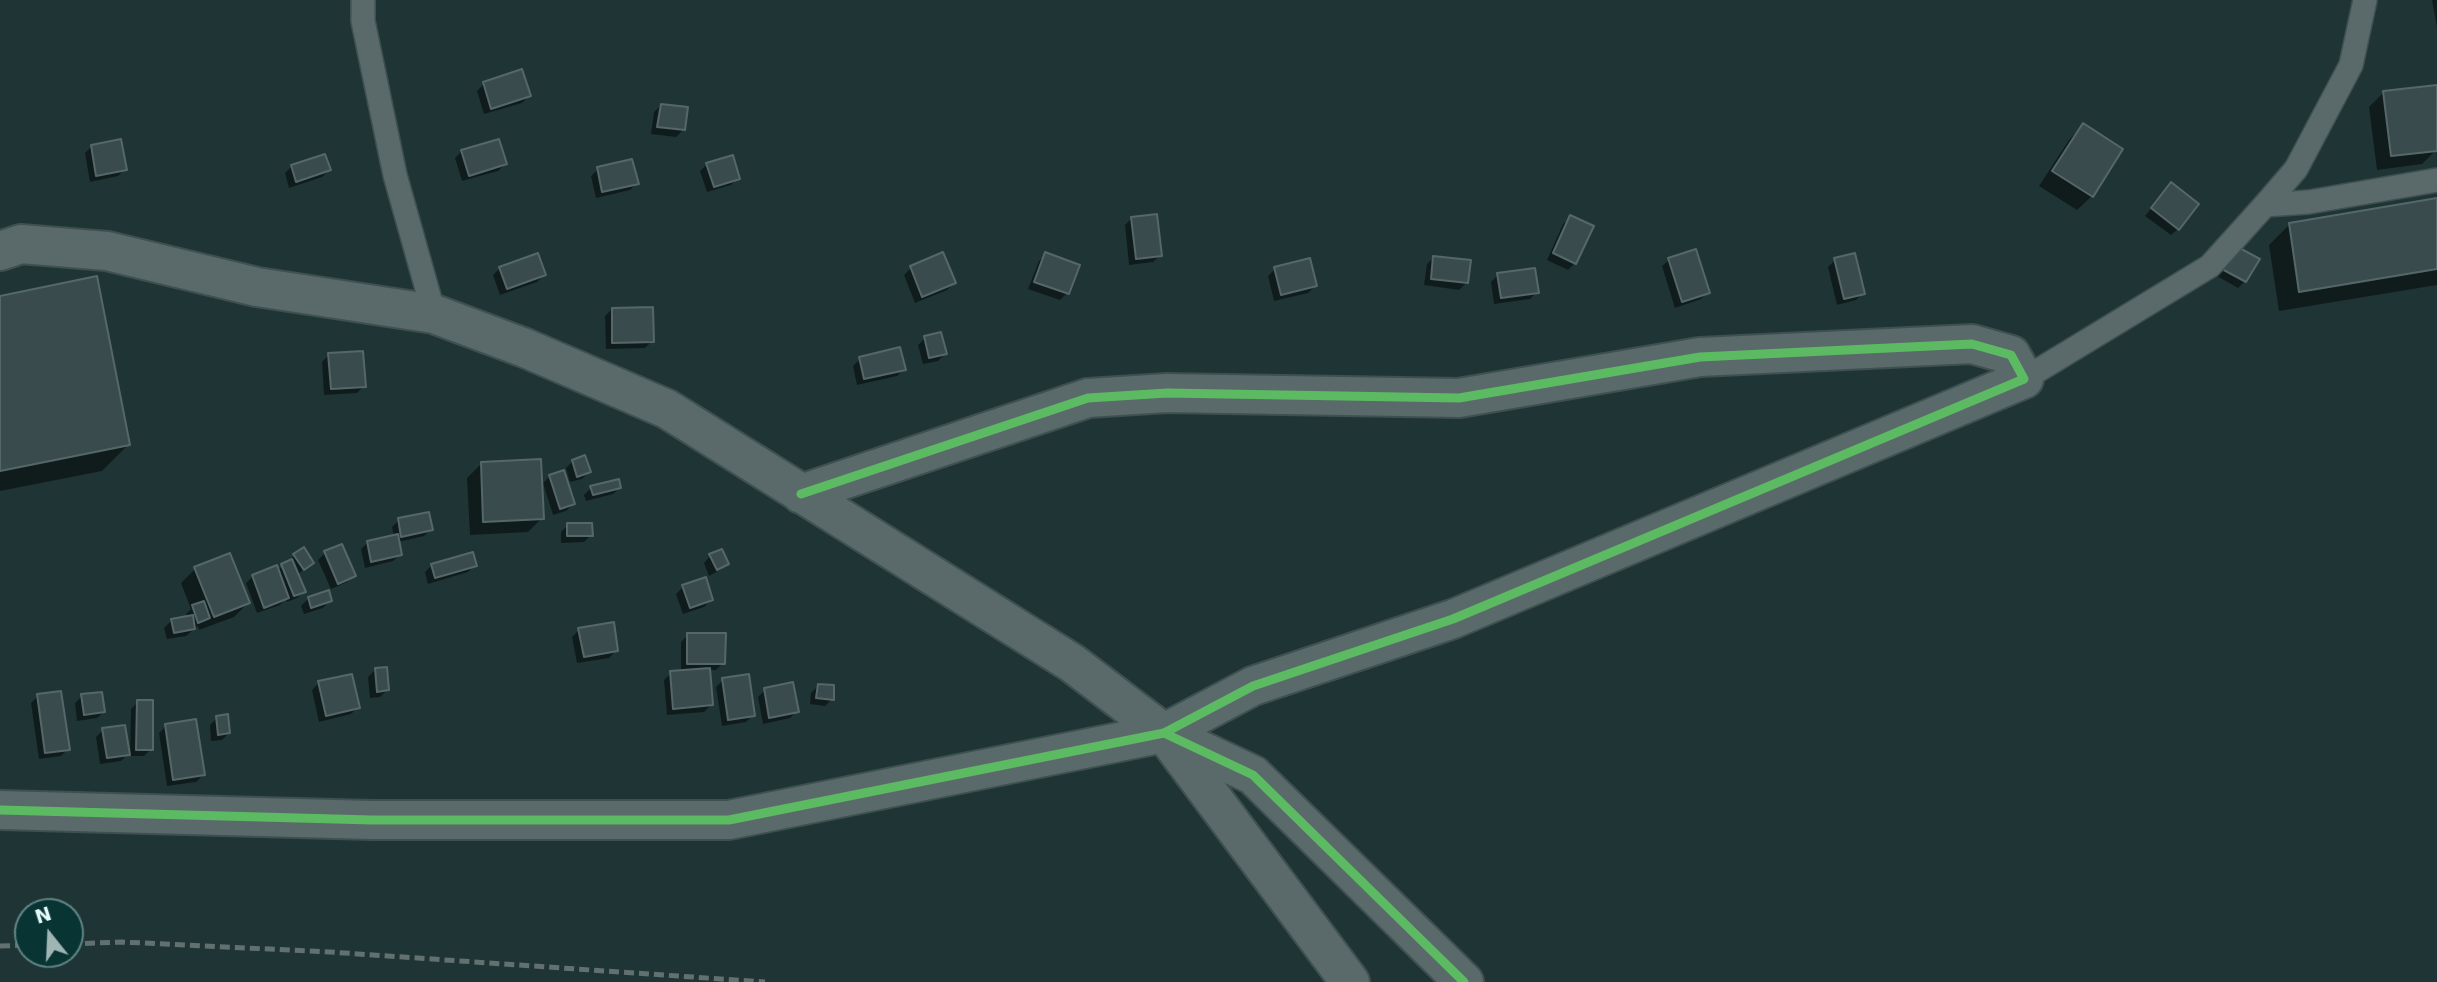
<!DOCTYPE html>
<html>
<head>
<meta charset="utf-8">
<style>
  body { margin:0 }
  #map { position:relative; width:2437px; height:982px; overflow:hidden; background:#1f3535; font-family:"DejaVu Sans",sans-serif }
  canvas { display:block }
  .north { position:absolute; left:14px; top:898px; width:70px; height:70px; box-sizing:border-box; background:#083534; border:2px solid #608483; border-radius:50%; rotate:342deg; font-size:19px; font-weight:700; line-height:28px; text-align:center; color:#e4faf9 }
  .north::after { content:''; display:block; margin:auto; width:24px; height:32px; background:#9fb5b4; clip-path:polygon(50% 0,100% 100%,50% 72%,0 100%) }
</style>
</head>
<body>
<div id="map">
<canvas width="2437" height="982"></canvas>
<div class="north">N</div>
</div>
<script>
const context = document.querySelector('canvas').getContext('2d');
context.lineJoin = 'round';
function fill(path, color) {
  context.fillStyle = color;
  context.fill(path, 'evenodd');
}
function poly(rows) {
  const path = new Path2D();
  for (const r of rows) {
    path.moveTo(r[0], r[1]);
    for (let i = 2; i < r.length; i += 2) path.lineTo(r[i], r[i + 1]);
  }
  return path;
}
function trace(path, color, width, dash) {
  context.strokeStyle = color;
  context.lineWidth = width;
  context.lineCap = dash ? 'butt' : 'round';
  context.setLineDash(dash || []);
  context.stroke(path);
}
const shadow = poly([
  [2432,0,2437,0,2437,27],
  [484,84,529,96,522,103,484,114,477,91],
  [2437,86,2436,150,2422,164,2377,170,2369,107,2383,93],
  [661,105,683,130,676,137,651,134,654,112],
  [2083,125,2092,196,2077,210,2039,186,2069,140],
  [92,146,125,169,118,176,90,182,85,153],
  [462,151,505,164,498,171,462,181,455,158],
  [707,164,738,178,731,185,707,192,700,171],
  [292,166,329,170,322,177,289,188,285,173],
  [598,169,637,183,630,190,596,198,591,176],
  [2165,191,2178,229,2171,235,2145,216],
  [2437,200,2437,285,2279,311,2269,245,2290,224],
  [1132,218,1160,255,1153,262,1129,265,1125,225],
  [1570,218,1575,263,1568,270,1547,260,1563,224],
  [1046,254,1067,293,1060,300,1028,289,1039,261],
  [2227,254,2245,281,2238,288,2215,275],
  [1434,257,1466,283,1459,290,1424,285,1427,264],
  [1669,260,1708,292,1701,299,1675,308,1662,266],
  [1835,260,1863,293,1856,300,1837,305,1828,267],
  [500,268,544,275,537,282,500,295,493,275],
  [911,268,954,283,947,290,915,303,904,275],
  [1275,269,1315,286,1308,293,1274,301,1268,276],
  [1498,275,1537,292,1530,299,1494,304,1491,282],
  [0,298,129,444,102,471,0,491],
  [612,309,652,341,645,348,606,349,605,316],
  [925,338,945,354,938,361,923,364,918,345],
  [329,355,364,386,357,393,324,395,322,362],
  [860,359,904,369,897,376,857,385,853,366],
  [573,461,589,472,582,479,570,482,566,468],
  [481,464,542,518,528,532,470,535,467,478],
  [550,476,573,504,566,511,553,515,543,483],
  [591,488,620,488,613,494,586,501,584,495],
  [399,520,431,529,424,536,398,542,400,555,393,561,365,568,361,549,368,542,394,537,392,527],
  [568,525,591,535,584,542,561,543,561,532],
  [325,553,353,575,347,582,331,589,318,560],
  [295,555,312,563,297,575,304,592,297,598,287,602,286,599,280,605,257,613,246,583,253,576,277,571],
  [710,556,727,563,720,570,709,576,704,563],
  [432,565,475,565,468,572,428,584,425,572],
  [195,569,248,603,234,617,199,630,198,626,186,636,167,639,164,628,171,621,188,618,186,614,191,609,181,583],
  [683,587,711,600,704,607,683,614,676,594],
  [308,599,330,601,323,608,304,614,301,606],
  [579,630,616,651,609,658,577,663,572,637],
  [688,635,723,663,716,670,709,670,711,705,704,712,667,715,664,680,671,673,681,672,681,642],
  [375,670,387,690,380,697,370,698,368,677],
  [723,680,753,715,746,722,722,726,716,687],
  [319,683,358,707,351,714,319,722,312,690],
  [818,686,832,699,825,706,810,704,811,693],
  [765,690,797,711,790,718,763,724,758,697],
  [38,696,68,749,61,756,39,759,31,703],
  [82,696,104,712,97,718,77,721,75,703],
  [138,702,151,749,144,756,130,756,131,709],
  [217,718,229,733,222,740,211,741,210,725],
  [166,726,203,775,196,782,167,786,159,733],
  [103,730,128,754,121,761,100,764,96,737]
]);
const building = poly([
  [522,69,531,96,491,109,483,82,522,69],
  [2437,85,2437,151,2391,156,2383,91,2437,85],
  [661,104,688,107,685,130,657,127,661,104],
  [2083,123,2123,149,2093,197,2052,171,2083,123],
  [121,139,127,170,96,176,91,145,121,139],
  [499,139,507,164,469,176,461,150,499,139],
  [325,154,331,170,296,182,291,165,325,154],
  [733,155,740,179,714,187,706,163,733,155],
  [632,159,639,184,602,192,597,167,632,159],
  [2171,182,2199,204,2179,230,2151,208,2171,182],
  [2437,198,2437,269,2299,292,2289,223,2437,198],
  [1157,214,1162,256,1136,259,1131,217,1157,214],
  [1570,215,1594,226,1576,264,1553,253,1570,215],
  [2234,245,2260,259,2246,282,2220,268,2234,245],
  [1696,249,1710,293,1682,302,1668,258,1696,249],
  [943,252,956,283,922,297,910,266,943,252],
  [1045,252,1080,265,1069,294,1034,282,1045,252],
  [538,253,546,275,507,289,499,267,538,253],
  [1855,253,1865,294,1844,299,1834,258,1855,253],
  [1433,256,1471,260,1468,283,1431,279,1433,256],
  [1310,258,1317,286,1281,295,1274,267,1310,258],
  [1535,268,1539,293,1501,298,1497,273,1535,268],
  [97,276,130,445,0,471,0,296,97,276],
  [653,307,654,342,612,343,612,308,653,307],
  [941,332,947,354,929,358,924,336,941,332],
  [900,347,906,370,864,379,859,357,900,347],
  [363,351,366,387,331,389,328,353,363,351],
  [585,455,591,472,577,477,572,460,585,455],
  [541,459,544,519,483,522,481,462,541,459],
  [564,470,575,504,560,509,549,475,564,470],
  [619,479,621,488,593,495,590,486,619,479],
  [429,512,433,530,401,537,398,518,429,512],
  [567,523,592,523,593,536,567,536,567,523],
  [398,534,402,555,371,562,367,541,398,534],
  [342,544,356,576,338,584,324,551,342,544],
  [304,547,314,563,304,570,293,554,304,547],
  [722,549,729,564,717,570,709,554,722,549],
  [473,552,477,566,435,578,431,564,473,552],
  [230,553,250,603,214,617,194,567,230,553],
  [292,559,306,592,294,596,281,564,292,559],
  [277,565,289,598,264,608,252,575,277,565],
  [706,577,713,600,690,608,682,585,706,577],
  [329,590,332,601,311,608,308,597,329,590],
  [204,601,210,618,198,623,192,605,204,601],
  [193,615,195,629,174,633,171,619,193,615],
  [614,622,618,651,584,657,578,628,614,622],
  [687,633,726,633,725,664,687,664,687,633],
  [387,667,389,690,377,692,375,668,387,667],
  [710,668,713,705,673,709,670,671,710,668],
  [352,674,360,708,326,716,318,681,352,674],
  [749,674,755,716,728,720,722,678,749,674],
  [793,682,799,712,769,718,764,688,793,682],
  [818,684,834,685,834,700,816,698,818,684],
  [61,691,70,750,45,753,37,694,61,691],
  [102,692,105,712,84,715,81,694,102,692],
  [137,700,153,700,153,750,136,750,137,700],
  [228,714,230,733,218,735,216,716,228,714],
  [196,719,205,775,173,780,165,724,196,719],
  [125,725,130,755,107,758,102,728,125,725]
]);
const service = poly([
  [363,0,363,21,395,175,434,314],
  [2265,205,2309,202,2437,180],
  [2024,379,2210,266,2265,205,2296,169,2351,65,2365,0]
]);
const minor = poly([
  [0,251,21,244,107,251,257,287,434,314,525,348,667,409,1072,663,1164,733,1350,982],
  [801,494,1088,398,1167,393,1459,398,1700,357,1972,344,2011,355,2024,379,1453,619,1253,686,1164,733]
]);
const tertiary = poly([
  [0,810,372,820,729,820,1164,733,1253,775,1464,982]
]);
const rail = poly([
  [70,944,122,942,330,952,765,982],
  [0,946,28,945]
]);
const cycleway = poly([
  [801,494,1088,398,1167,393,1459,398,1700,357,1972,344,2011,355,2024,379,1453,619,1253,686,1164,733],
  [0,810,372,820,729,820,1164,733,1253,775,1464,982]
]);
fill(shadow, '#0007');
fill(building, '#3a4b4d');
trace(building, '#556769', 2);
trace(service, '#3f5050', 26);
trace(minor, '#3f5050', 42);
trace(tertiary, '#3f5050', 42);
trace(service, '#5a6969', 23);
trace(minor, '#5a6969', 38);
trace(tertiary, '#5a6969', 38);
trace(rail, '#627170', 5, [10, 5]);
trace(cycleway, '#5cba63', 9);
</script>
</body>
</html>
